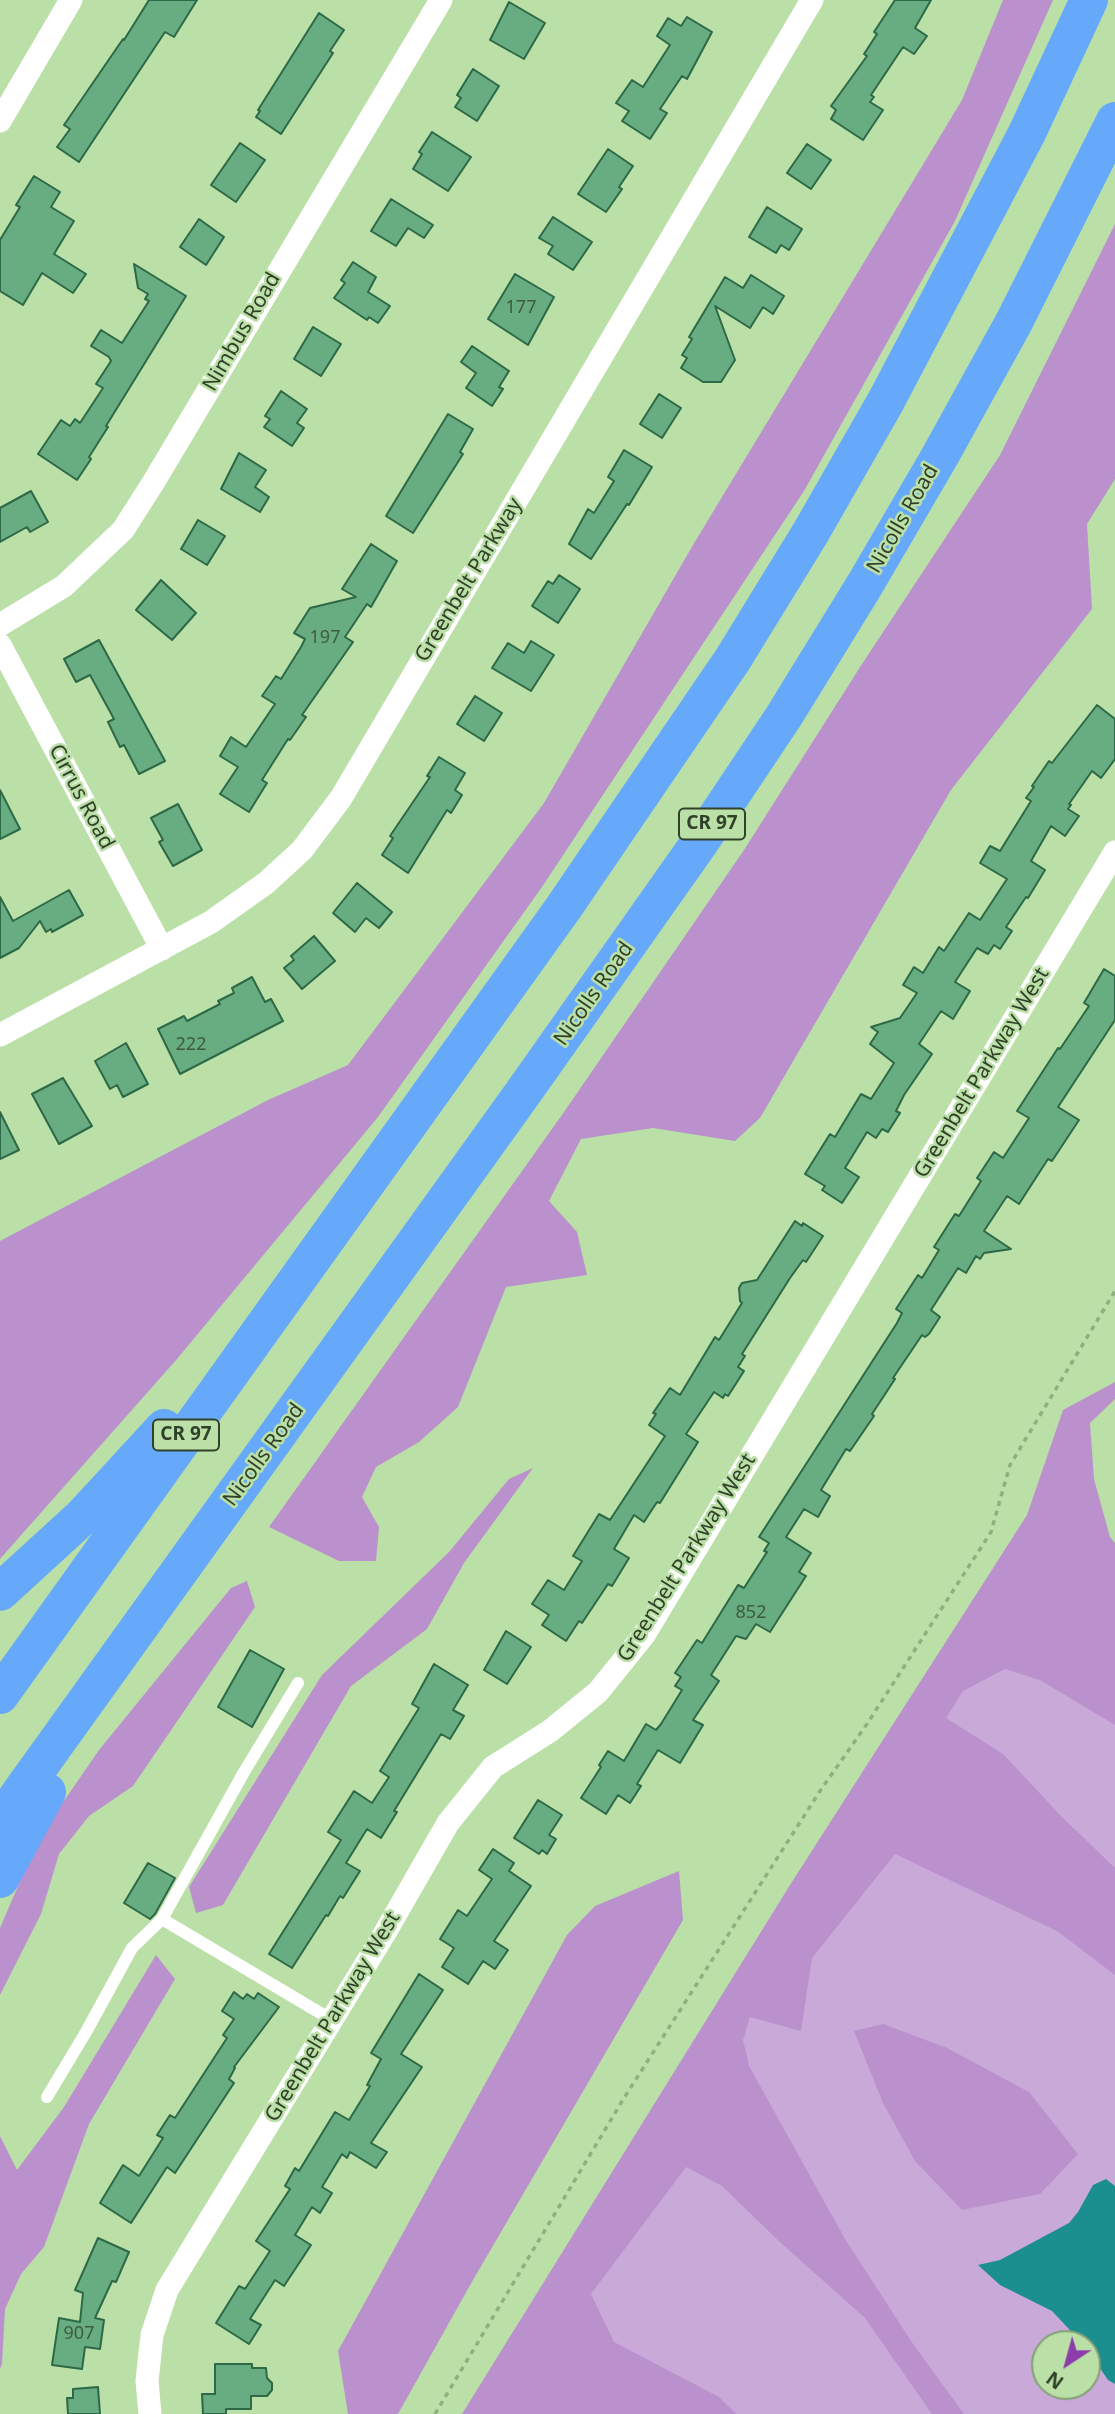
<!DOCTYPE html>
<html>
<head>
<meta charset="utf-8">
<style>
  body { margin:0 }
  #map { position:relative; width:1115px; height:2414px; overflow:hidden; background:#bbe0a7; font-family:"Noto Sans",sans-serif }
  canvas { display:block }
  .north { position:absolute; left:1031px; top:2330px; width:70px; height:70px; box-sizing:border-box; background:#bbe0a7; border:2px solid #84a075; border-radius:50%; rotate:216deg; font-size:19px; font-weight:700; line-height:28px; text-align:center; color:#314029 }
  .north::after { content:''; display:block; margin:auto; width:24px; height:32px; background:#8c3cab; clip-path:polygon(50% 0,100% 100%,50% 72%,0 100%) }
</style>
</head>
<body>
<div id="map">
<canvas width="1115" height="2414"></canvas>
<div class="north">N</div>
</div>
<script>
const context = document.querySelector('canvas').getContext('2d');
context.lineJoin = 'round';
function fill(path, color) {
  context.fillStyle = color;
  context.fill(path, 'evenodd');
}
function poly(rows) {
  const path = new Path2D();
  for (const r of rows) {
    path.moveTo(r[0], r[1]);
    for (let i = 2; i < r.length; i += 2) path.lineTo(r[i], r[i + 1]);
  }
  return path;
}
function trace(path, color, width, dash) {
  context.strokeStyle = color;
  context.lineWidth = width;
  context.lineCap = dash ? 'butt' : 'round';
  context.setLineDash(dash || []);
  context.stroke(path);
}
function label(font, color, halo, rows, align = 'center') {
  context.font = font + ' "Noto Sans",sans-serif';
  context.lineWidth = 5;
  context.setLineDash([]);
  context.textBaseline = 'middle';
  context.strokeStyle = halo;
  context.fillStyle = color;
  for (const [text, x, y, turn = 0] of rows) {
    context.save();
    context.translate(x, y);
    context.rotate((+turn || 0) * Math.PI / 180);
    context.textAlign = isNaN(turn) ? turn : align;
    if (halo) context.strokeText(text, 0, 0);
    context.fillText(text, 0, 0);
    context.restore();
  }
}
const green = poly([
  [1026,1549,1115,1639,1115,2414,646,2414,507,2341],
  [1045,2344,1087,2344,1087,2386,1045,2386]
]);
const forest = poly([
  [1003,0,1053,0,955,221,804,491,542,887,378,1117,177,1359,0,1559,0,1241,268,1100,348,1065,544,803,693,545,962,100],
  [1115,224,1115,479,1087,524,1092,609,951,790,760,1118,735,1141,653,1128,581,1139,549,1201,577,1232,587,1275,506,1287,458,1407,419,1442,376,1467,362,1497,379,1527,376,1561,339,1561,269,1527,564,1112,744,850,862,664,1000,455],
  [1115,1382,1115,1399,1090,1423,1094,1479,1110,1537,1115,1543,1115,1725,1040,1680,1005,1669,963,1691,946,1718,1003,1754,1061,1816,1115,1868,1115,1975,1057,1931,895,1854,812,1958,801,2031,750,2017,743,2040,749,2066,845,2239,911,2341,964,2414,932,2414,865,2318,781,2243,722,2186,686,2167,591,2294,614,2342,719,2397,736,2414,462,2414,790,1885,1027,1515,1063,1410],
  [533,1468,464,1563,427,1629,351,1686,223,1905,196,1913,189,1887,322,1675,449,1552,509,1479],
  [247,1581,255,1607,133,1786,89,1816,59,1854,41,1914,0,1995,0,1928,39,1837,99,1750,231,1588],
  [679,1871,683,1920,473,2280,398,2414,348,2414,338,2351,567,1935,595,1906],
  [156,1955,175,1979,89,2124,44,2247,21,2274,5,2309,2,2364,0,2369,0,2136,17,2170,64,2107],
  [883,2024,947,2048,1029,2092,1078,2154,1040,2194,962,2210,915,2161,883,2103,854,2031]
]);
const water = poly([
  [1106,2179,1115,2186,1115,2384,1108,2380,1087,2349,1087,2344,1083,2344,1052,2311,1000,2285,978,2265,1000,2260,1069,2223,1078,2212,1093,2185]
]);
const building = poly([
  [149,0,197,0,174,37,165,32,79,162,57,147,70,129,64,125,123,39,124,40,149,0],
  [895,0,931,0,915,28,927,36,914,54,903,47,871,95,874,97,870,102,883,110,863,140,831,119,836,110,831,106,867,56,864,54,877,34,874,32,895,0],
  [509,2,545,23,524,59,490,40,509,2],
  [319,13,344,30,330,51,333,53,281,134,256,117,260,111,258,110,319,13],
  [687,17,712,32,687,79,682,76,660,109,667,113,650,139,622,121,629,111,616,103,632,80,643,87,670,45,657,36,668,18,681,26,687,17],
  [473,69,499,86,477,121,455,107,461,98,457,95,473,69],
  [432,132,471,157,448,191,413,169,422,154,419,152,432,132],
  [240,143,265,160,236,202,211,185,240,143],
  [807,144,831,160,811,189,787,173,807,144],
  [608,149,633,166,619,187,622,189,606,212,578,194,608,149],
  [34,176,60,192,51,207,74,221,54,254,86,274,73,293,42,273,23,305,0,291,0,240,20,207,16,205,34,176],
  [391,199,433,225,424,238,408,228,396,246,371,231,391,199],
  [767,207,802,229,789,250,781,245,776,253,749,237,767,207],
  [553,217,592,242,573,270,548,254,553,246,539,238,553,217],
  [199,219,224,237,206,265,180,247,199,219],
  [353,262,376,277,368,292,390,306,378,323,369,317,367,320,334,298,345,283,341,280,353,262],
  [134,264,186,296,106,426,108,427,89,457,91,459,77,480,38,454,61,420,70,426,75,419,80,423,103,388,96,384,111,361,109,357,91,346,101,330,122,343,149,301,145,299,148,294,138,288,134,264],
  [515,274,554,297,528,345,488,319,515,274],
  [751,275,784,296,773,314,763,307,750,328,715,306,735,360,721,382,703,382,681,368,687,358,682,355,692,339,689,337,725,277,743,288,751,275],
  [313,327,341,344,321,376,294,359,313,327],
  [472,346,509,371,499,387,503,389,492,406,466,388,476,373,461,362,472,346],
  [281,391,307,409,297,423,304,428,292,446,264,427,270,419,265,416,281,391],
  [659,394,681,408,662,438,640,424,659,394],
  [448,414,473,429,460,452,463,454,413,533,386,516,448,414],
  [624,450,652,467,629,505,627,504,591,559,569,544,588,509,594,513,614,481,608,477,624,450],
  [239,453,266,470,255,487,269,497,260,512,221,489,239,453],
  [31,491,48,522,30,532,27,527,0,542,0,508,31,491],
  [198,520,225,536,207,565,181,549,198,520],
  [371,544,397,561,371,607,367,604,345,637,353,642,302,715,306,717,290,740,288,739,262,780,267,783,249,812,220,794,238,767,220,756,231,737,246,747,275,704,262,696,276,676,281,679,301,647,305,639,294,633,310,608,356,597,342,589,371,544],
  [559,575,580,589,558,623,532,606,548,581,553,584,559,575],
  [161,580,196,613,172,640,136,610,161,580],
  [99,640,165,761,139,774,124,745,120,747,108,722,114,719,90,675,76,682,64,659,99,640],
  [531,641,554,655,531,691,492,668,508,643,524,653,531,641],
  [475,696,502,713,484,741,457,724,475,696],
  [1097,705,1115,719,1115,759,1101,778,1092,771,1069,804,1071,805,1068,809,1079,816,1065,836,1051,826,1031,861,1045,870,1028,898,1026,897,1006,927,1012,931,1000,949,994,945,988,954,977,948,955,982,970,991,953,1019,941,1011,919,1044,932,1054,904,1095,896,1111,900,1113,888,1132,882,1129,876,1138,867,1132,845,1168,859,1177,842,1203,822,1190,825,1186,805,1174,830,1134,835,1137,861,1094,871,1099,894,1063,870,1044,878,1032,871,1027,900,1018,917,993,903,985,914,967,923,973,939,947,944,951,969,913,980,920,1007,879,980,863,990,846,1000,851,1031,801,1026,798,1034,787,1032,786,1049,761,1052,763,1097,705],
  [439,757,465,773,455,790,462,795,451,813,447,810,408,873,382,855,393,838,390,836,430,777,427,776,439,757],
  [0,790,20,829,0,839,0,790],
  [178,804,202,850,173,866,159,842,163,840,151,818,178,804],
  [357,883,392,912,379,928,366,918,355,932,333,913,357,883],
  [69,890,83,915,52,932,51,929,46,932,40,921,19,948,0,958,0,897,13,921,69,890],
  [314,936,335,961,302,989,284,968,294,960,291,956,314,936],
  [1104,969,1115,976,1115,1020,1058,1107,1079,1120,1052,1161,1048,1159,1019,1204,1007,1196,984,1231,1011,1249,984,1253,980,1259,976,1256,966,1273,958,1268,931,1310,940,1317,929,1334,925,1337,922,1335,893,1378,895,1379,872,1414,874,1416,850,1451,846,1449,821,1490,830,1496,818,1517,804,1509,786,1537,811,1553,799,1572,806,1576,770,1632,756,1624,746,1639,736,1636,711,1675,719,1681,693,1720,703,1725,680,1763,658,1750,637,1784,641,1786,630,1803,618,1795,606,1814,581,1798,601,1767,599,1765,608,1751,624,1761,646,1724,656,1730,661,1724,682,1690,675,1686,681,1677,675,1673,697,1640,702,1643,738,1585,744,1588,767,1552,764,1551,769,1543,759,1537,897,1323,902,1313,896,1309,918,1275,922,1278,939,1250,934,1247,955,1214,959,1216,981,1181,977,1178,994,1152,1003,1158,1029,1118,1017,1111,1058,1048,1060,1049,1089,1006,1084,1003,1104,969],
  [252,977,265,1002,271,999,283,1021,180,1074,158,1029,184,1016,187,1021,220,1004,218,1001,234,993,232,988,252,977],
  [126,1043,148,1084,123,1097,117,1085,110,1089,95,1061,126,1043],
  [63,1078,92,1126,59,1144,32,1094,63,1078],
  [0,1112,19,1150,0,1159,0,1112],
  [795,1221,802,1226,803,1223,823,1236,806,1262,803,1260,790,1278,742,1354,745,1356,738,1367,744,1371,728,1396,725,1394,723,1398,714,1392,686,1434,698,1442,660,1503,657,1502,644,1522,634,1515,614,1549,629,1558,612,1586,608,1584,582,1623,579,1621,566,1641,542,1625,549,1615,532,1604,548,1580,564,1590,582,1561,573,1556,599,1514,610,1520,665,1436,649,1425,656,1414,653,1413,670,1388,680,1395,715,1337,719,1340,742,1303,740,1301,739,1288,742,1283,757,1280,795,1221],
  [506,1631,531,1647,507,1684,484,1670,506,1631],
  [250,1650,284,1669,252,1727,218,1707,250,1650],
  [434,1664,468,1685,453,1710,464,1716,450,1739,441,1734,394,1811,397,1812,381,1838,367,1829,346,1863,360,1871,343,1898,340,1896,328,1916,326,1915,292,1968,269,1954,341,1840,328,1832,354,1791,372,1803,389,1777,380,1771,419,1708,412,1704,434,1664],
  [538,1800,562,1815,549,1835,556,1839,547,1854,542,1850,539,1854,514,1838,538,1800],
  [493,1849,514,1863,509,1871,531,1886,494,1941,508,1950,495,1969,483,1961,468,1984,442,1967,454,1948,440,1939,458,1910,467,1916,492,1879,479,1870,493,1849],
  [148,1863,175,1878,155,1914,150,1919,124,1903,148,1863],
  [419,1974,443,1990,401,2054,422,2067,371,2143,387,2152,376,2168,350,2152,347,2158,342,2154,322,2187,332,2193,320,2213,312,2207,295,2235,311,2245,284,2286,275,2280,250,2319,261,2325,249,2344,216,2323,239,2286,245,2289,270,2251,256,2241,290,2189,285,2186,295,2168,299,2171,335,2112,349,2120,370,2086,367,2085,381,2059,371,2053,419,1974],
  [234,1992,243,1999,247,1994,254,1999,258,1993,279,2007,234,2067,235,2068,229,2079,234,2083,175,2173,167,2167,131,2223,100,2203,123,2165,139,2176,163,2138,157,2135,170,2115,175,2118,227,2038,223,2035,234,2019,222,2011,234,1992],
  [98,2238,129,2252,116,2282,112,2281,95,2318,104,2320,100,2349,85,2347,82,2369,52,2365,59,2318,80,2322,83,2293,75,2290,98,2238],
  [215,2364,252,2364,252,2368,266,2368,267,2378,272,2383,272,2390,267,2396,251,2396,251,2409,226,2409,226,2414,203,2414,202,2394,215,2394,215,2364],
  [98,2387,100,2414,68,2414,67,2398,73,2398,73,2389,98,2387]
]);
const path = poly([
  [435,2414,624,2098,820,1791,867,1724,991,1532,1010,1465,1115,1291]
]);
const lane = poly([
  [298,1683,244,1772,162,1919,332,2020],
  [47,2097,86,2032,132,1948,162,1919]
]);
const street = poly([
  [0,121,71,0],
  [0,625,64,586,123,530,153,483,441,0],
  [0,645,162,949],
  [0,1035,211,922,266,883,302,850,341,798,812,0],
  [150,2414,147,2381,152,2335,167,2290,386,1931,448,1823,493,1767,550,1731,598,1692,644,1635,1115,852]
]);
const highway = poly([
  [0,1592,82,1517,164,1428],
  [0,1695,564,907,733,659,811,532,886,401,1027,133,1089,0],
  [0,1821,525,1090,700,842,784,716,864,586,940,456,1014,322,1115,121],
  [0,1879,47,1792]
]);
const numberNames = [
  ["177",521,308],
  ["197",325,638],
  ["222",191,1045],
  ["852",751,1613],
  ["907",79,2334]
];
const shields = [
  [712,824,66],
  [186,1435,66]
];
const shieldNames = [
  ["CR 97",712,824],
  ["CR 97",186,1435]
];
const streetNames = [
  ["Nimbus Road",242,332,-60],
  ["Nicolls Road",903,519,-60],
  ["Greenbelt Parkway",469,580,-59],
  ["Cirrus Road",81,797,62],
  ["Nicolls Road",594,994,-55],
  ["Greenbelt Parkway West",982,1073,-59],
  ["Nicolls Road",264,1455,-54],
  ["Greenbelt Parkway West",687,1558,-58],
  ["Greenbelt Parkway West",333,2017,-59]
];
fill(green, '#c9a9d8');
fill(forest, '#ba91cc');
fill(water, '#1b8f8f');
fill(building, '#68ad81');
trace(building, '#2d6946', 2);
trace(path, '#90ae80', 3.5, [5, 5]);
trace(lane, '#fff', 12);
trace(street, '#fff', 23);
trace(highway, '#66a8fa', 38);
label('18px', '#3f5b3f', null, numberNames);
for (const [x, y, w] of shields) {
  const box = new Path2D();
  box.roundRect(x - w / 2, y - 15.5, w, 31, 5);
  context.fillStyle = '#bbe0a7';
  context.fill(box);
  trace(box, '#314029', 2);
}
label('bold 19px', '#314029', null, shieldNames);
label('21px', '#314029', '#bbe0a7', streetNames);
</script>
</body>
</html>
